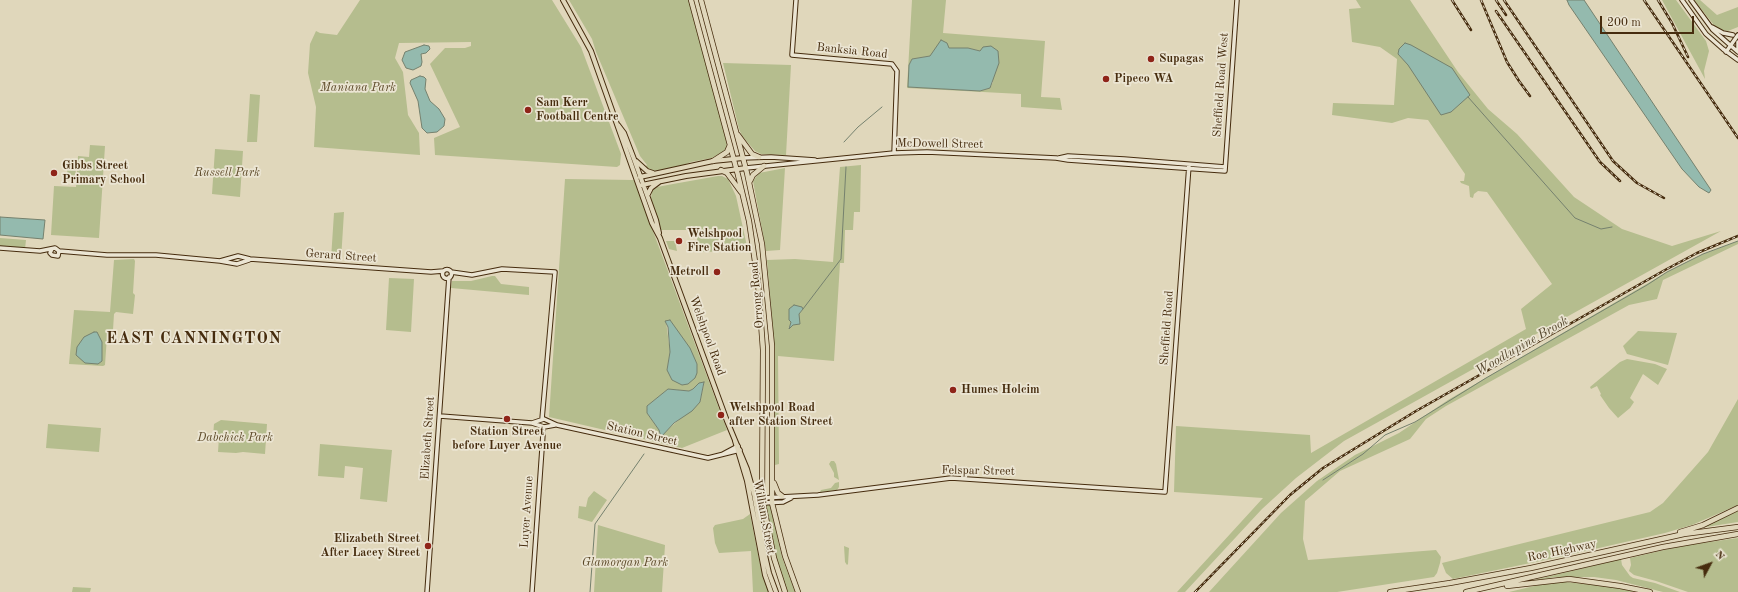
<!DOCTYPE html>
<html>
<head>
<meta charset="utf-8">
<style>
  body { margin:0 }
  #map { position:relative; width:1738px; height:592px; overflow:hidden; background:#e0d7bb; font-family:"Old Standard TT",serif }
  canvas { display:block }
  .north { position:absolute; left:1690px; top:544px; width:40px; height:40px; -webkit-text-stroke:3px #ebe5d3; paint-order:stroke; rotate:49deg; font-size:11px; font-weight:700; line-height:16px; text-align:center; color:#462c0e }
  .north::after { content:''; display:block; margin:auto; width:14px; height:18px; background:#462c0e; clip-path:polygon(50% 0,100% 100%,50% 72%,0 100%) }
  .scale { position:absolute; left:1600px; top:16px; width:94px; height:18px; box-sizing:border-box; border:2px solid #462c0e; border-top:0; padding-left:5px; font-size:12px; line-height:14px; white-space:nowrap; color:#462c0e; -webkit-text-stroke:3px #ebe5d3; paint-order:stroke }
</style>
</head>
<body>
<div id="map">
<canvas width="1738" height="592"></canvas>
<div class="north">N</div>
<div class="scale">200 m</div>
</div>
<script>
const context = document.querySelector('canvas').getContext('2d');
context.lineJoin = 'round';
function fill(path, color) {
  context.fillStyle = color;
  context.fill(path, 'evenodd');
}
function poly(rows) {
  const path = new Path2D();
  for (const r of rows) {
    if (r.length === 3) {
      path.moveTo(r[0] + r[2], r[1]);
      path.arc(r[0], r[1], r[2], 0, 2 * Math.PI);
      continue;
    }
    path.moveTo(r[0], r[1]);
    for (let i = 2; i < r.length; i += 2) path.lineTo(r[i], r[i + 1]);
  }
  return path;
}
function trace(path, color, width, dash) {
  context.strokeStyle = color;
  context.lineWidth = width;
  context.lineCap = dash ? 'butt' : 'round';
  context.setLineDash(dash || []);
  context.stroke(path);
}
function label(font, color, halo, rows, align = 'center') {
  context.font = font + ' "Old Standard TT",serif';
  context.lineWidth = 3.5;
  context.setLineDash([]);
  context.textBaseline = 'middle';
  context.strokeStyle = halo;
  context.fillStyle = color;
  for (const [text, x, y, turn = 0] of rows) {
    context.save();
    context.translate(x, y);
    context.rotate((+turn || 0) * Math.PI / 180);
    context.textAlign = isNaN(turn) ? turn : align;
    if (halo) context.strokeText(text, 0, 0);
    context.fillText(text, 0, 0);
    context.restore();
  }
}
const green = poly([
  [360,0,552,0,581,47,621,154,620,165,617,167,435,155,434,138,460,127,430,64,445,48,465,48,471,46,471,42,399,43,395,58,403,72,408,115,419,133,420,155,314,147,316,107,308,73,310,44,316,31,320,33,337,35],
  [569,0,689,0,727,143,726,150,712,158,691,162,679,167,653,171,645,167,647,165,640,156,596,52,592,39],
  [912,0,946,0,943,33,1045,41,1041,97,1060,98,1062,110,1021,107,1021,94,907,88],
  [949,48,968,48,980,51,993,82,990,88,980,91,908,87,909,65,912,59,930,56],
  [1356,0,1410,0,1458,72,1488,109,1517,134,1574,197,1622,229,1672,246,1721,231,1344,441,1296,478,1262,509,1185,592,1177,592,1263,498,1174,492,1176,426,1310,435,1311,453,1526,329,1521,309,1552,284,1487,192,1478,191,1474,194,1473,198,1470,197,1469,186,1461,183,1460,181,1464,181,1465,174,1428,120,1408,118,1392,123,1332,115,1333,103,1394,105,1397,59,1380,47,1352,42,1349,9,1361,8],
  [1662,0,1676,0,1706,41,1709,51,1704,71,1705,79],
  [1694,0,1700,0,1717,15,1738,7,1738,27,1728,31,1717,29],
  [723,63,791,65,786,155,761,154,755,151,742,136,739,129],
  [250,94,260,95,257,142,247,142],
  [90,145,105,146,99,238,51,235,54,186,76,187,78,156,89,157],
  [215,149,243,151,240,197,212,194],
  [68,160,77,161,75,177,67,176],
  [861,165,860,212,854,212,853,230,845,230,844,263,840,263,834,361,778,356,779,464,775,465,774,345,767,260,795,259,833,262,840,167],
  [803,309,799,314,799,322,788,328,791,325,791,322,789,318,790,315],
  [785,168,780,250,766,251,753,181,759,173],
  [718,176,722,176,728,179,736,196,748,251,697,252,697,230,661,230,651,198,652,191,657,187,673,184],
  [565,179,634,180,727,430,682,448,549,417],
  [666,321,697,364,667,370,670,352],
  [699,383,704,383,700,402,660,436,659,430,647,413,648,406,668,389,689,391,693,389],
  [344,212,341,260,331,259,334,213],
  [0,238,26,240,25,249,0,247],
  [666,241,675,241,677,251,669,249],
  [1738,241,1738,244,1663,280,1657,299,1629,305,1446,406,1426,419,1410,439,1340,471,1305,501,1303,539,1308,560,1436,550,1441,557,1440,563,1437,573,1434,577,1337,592,1209,592,1281,513,1317,481,1355,455,1399,433,1448,400,1667,272,1703,254],
  [134,259,135,261,133,293,135,295,133,314,116,312,114,314,113,330,109,331,107,336,105,365,103,366,69,364,74,310,110,312,114,260],
  [492,276,495,276,501,284,529,287,529,295,451,288,452,281,471,281],
  [389,278,414,279,411,332,386,330],
  [1638,331,1677,333,1668,365,1627,354,1623,346],
  [1627,359,1655,364,1667,369,1658,385,1643,374,1630,398,1634,402,1630,408,1618,418,1609,408,1600,395,1601,394,1597,386,1591,389,1590,387,1620,362],
  [1738,399,1738,505,1692,525,1665,533,1555,558,1453,579,1446,573,1442,563,1650,512,1663,503,1708,452],
  [221,420,267,424,265,454,243,452,236,453,218,452,219,437,213,436,214,424],
  [48,424,101,428,99,452,46,448],
  [320,444,392,450,387,502,360,499,363,468,345,466,344,478,318,476],
  [831,461,834,461,836,464,839,480,834,477,834,473,829,464],
  [839,482,839,487,837,490,820,492,821,490,831,488,835,483],
  [594,491,607,500,592,522,578,518,579,506,586,507,588,498],
  [765,505,770,505,782,557,795,592,787,592,774,551],
  [1738,511,1738,522,1706,527,1705,526],
  [750,514,761,569,769,592,753,592,751,551,719,553,715,543,713,528,715,525,743,519],
  [598,525,665,545,662,592,594,592],
  [1738,538,1738,592,1688,592,1656,581,1634,575,1629,571,1631,565,1630,558,1681,546],
  [844,546,849,548,848,564,847,565,845,562],
  [1621,559,1622,565,1630,576,1633,578,1655,583,1680,592,1663,592,1616,580,1594,577,1555,577,1530,581],
  [1565,582,1616,587,1635,592,1509,592,1547,583],
  [73,587,91,588,90,592,72,592]
]);
const water = poly([
  [1567,0,1584,0,1711,190,1709,193,1699,187,1682,169,1569,5,1567,0],
  [941,40,947,43,949,48,968,48,980,51,983,47,991,46,998,51,999,63,990,88,980,91,908,87,909,65,912,59,930,56,941,40],
  [1405,43,1411,45,1452,68,1470,95,1451,112,1441,115,1408,65,1398,54,1399,49,1405,43],
  [424,45,429,46,430,49,426,53,421,54,422,62,421,66,413,70,406,68,402,60,405,52,424,45],
  [420,76,424,77,426,79,425,89,430,101,439,109,445,119,444,126,437,132,427,133,422,128,418,101,410,83,411,80,420,76],
  [0,217,45,220,43,239,0,235,0,217],
  [794,305,802,307,803,309,799,314,800,324,793,325,789,329,791,322,789,320,789,309,794,305],
  [670,320,690,348,697,364,697,373,695,378,688,384,682,385,672,380,667,370,670,352,668,327,665,321,670,320],
  [94,332,97,332,102,342,102,361,98,364,85,363,76,355,77,347,84,337,94,332],
  [704,382,700,402,692,411,674,423,661,437,659,430,647,413,647,406,668,389,689,391,693,389,699,383,704,382]
]);
const stream = poly([
  [1468,97,1575,218,1601,229,1612,227],
  [844,142,858,127,882,107],
  [803,309,841,259,846,167],
  [1323,480,1363,454,1385,435,1415,422,1486,378,1647,285,1667,272,1703,254,1738,241],
  [590,592,595,524,644,454]
]);
const secondary = poly([
  [796,0,792,55,892,64,897,71,894,153],
  [1682,0,1706,34,1723,49,1738,60],
  [1691,0,1713,30,1738,52],
  [1712,27,1723,33,1733,35],
  [1738,42,1738,51],
  [1726,52,1738,35],
  [743,158,771,157,815,160],
  [1059,158,1068,156,1124,159,1225,167],
  [746,168,894,153,927,152,1056,158,1068,160,1225,171,1237,0],
  [0,248,40,251,55,248,59,251,58,256,52,255,50,253,52,249],
  [59,251,107,255,156,255,220,261,237,264,249,260],
  [220,261,238,256,250,259,431,272,443,271],
  [447,274,4.5],
  [451,272,472,275,502,269,555,272,542,419],
  [440,416,532,423,544,427,555,425],
  [532,423,544,419,557,425,708,458,740,450],
  [723,454,738,446],
  [762,498,818,495,951,478,1165,492,1189,165],
  [763,503,783,502,791,498],
  [427,592,449,277],
  [532,592,543,434,542,427]
]);
const primary = poly([
  [563,0,591,51,652,223,660,238,727,421,747,469,754,494,764,551,769,573,776,592],
  [618,125,624,133,634,159,656,220,659,233],
  [636,161,647,171,653,173],
  [640,177,713,161,743,158],
  [642,185,686,176,746,168],
  [648,194,651,188,659,182],
  [735,441,747,481,765,575,771,592]
]);
const highway = poly([
  [691,0,738,175,749,221,758,282,763,350,762,498,774,558,785,592],
  [701,0,747,173,762,244,772,346,772,503,785,556,798,592],
  [738,135,752,154,759,157],
  [713,161,727,152,730,145],
  [721,170,727,173,741,192],
  [750,181,753,175,764,166],
  [774,483,778,493,782,496],
  [1680,532,1703,525,1738,508],
  [1507,586,1569,579,1620,586,1650,592],
  [1390,592,1450,583,1531,568,1684,534,1738,527],
  [1466,592,1663,547,1738,534]
]);
const rail = poly([
  [1452,0,1471,30],
  [1481,0,1507,62,1519,81,1530,96],
  [1496,0,1506,15],
  [1504,0,1613,161,1637,183,1664,198],
  [1644,0,1738,138],
  [1658,0,1672,23,1688,57],
  [1496,11,1600,162,1620,181],
  [1195,592,1290,495,1323,468,1416,411,1665,270,1697,253,1738,236]
]);
const markers = [
  [1151,59,4,"#8f2418"],
  [1106,79,4,"#8f2418"],
  [528,110,4,"#8f2418"],
  [54,173,4,"#8f2418"],
  [679,241,4,"#8f2418"],
  [717,272,4,"#8f2418"],
  [953,390,4,"#8f2418"],
  [721,415,4,"#8f2418"],
  [507,419,4,"#8f2418"],
  [428,546,4,"#8f2418"]
];
const streetNames = [
  ["Banksia Road",852,51,6],
  ["Sheffield Road West",1221,85,-86],
  ["McDowell Street",940,144,1],
  ["Gerard Street",341,256,4],
  ["Orrong Road",757,295,-95],
  ["Sheffield Road",1167,328,-86],
  ["Welshpool Road",707,336,70],
  ["Station Street",642,434,13],
  ["Elizabeth Street",428,438,-86],
  ["Felspar Street",978,471,1],
  ["Luyer Avenue",527,512,-86],
  ["William Street",764,517,79],
  ["Roe Highway",1562,551,-12]
];
const poiNames = [
  ["Supagas",1159,59],
  ["Pipeco WA",1114,79],
  ["Sam Kerr",536,103],
  ["Football Centre",536,117],
  ["Gibbs Street",62,166],
  ["Primary School",62,180],
  ["Welshpool",687,234],
  ["Fire Station",687,248],
  ["Metroll",709,272,"right"],
  ["Humes Holcim",961,390],
  ["Welshpool Road",729,408],
  ["after Station Street",729,422],
  ["Station Street",507,432,"center"],
  ["before Luyer Avenue",507,446,"center"],
  ["Elizabeth Street",420,539,"right"],
  ["After Lacey Street",420,553,"right"]
];
const parkNames = [
  ["Maniana Park",358,88],
  ["Russell Park",227,173],
  ["Dabchick Park",235,438],
  ["Glamorgan Park",625,563]
];
const waterNames = [
  ["Woodlupine Brook",1522,346,-30]
];
const districtNames = [
  ["EAST CANNINGTON",194,339]
];
fill(green, '#b5bd8e');
fill(water, '#94baae');
trace(water, '#75816e', 1);
trace(stream, '#75816e', 1);
trace(secondary, '#462c0e', 5.5);
trace(primary, '#462c0e', 6);
trace(highway, '#462c0e', 6);
trace(secondary, '#ebe5d3', 3.5);
trace(primary, '#e0d7bb', 4);
trace(highway, '#e0d7bb', 4.5);
trace(rail, '#462c0e', 2.5);
trace(rail, '#ebe5d3', 1, [3]);
for (const [x, y, r, color] of markers) {
  const dot = new Path2D();
  dot.arc(x, y, r, 0, 2 * Math.PI);
  context.fillStyle = color;
  context.fill(dot);
  trace(dot, '#ebe5d3', 1.5);
}
label('12px', '#462c0e', '#ebe5d3', streetNames);
label('bold 12px', '#462c0e', '#ebe5d3', poiNames, 'left');
label('italic 12px', '#5c4928', '#ebe5d3', parkNames);
label('italic 13px', '#56482e', '#ebe5d3', waterNames);
context.letterSpacing = '1px';
label('bold 16px', '#462c0e', '#ebe5d3', districtNames);
context.letterSpacing = '0px';
</script>
</body>
</html>
